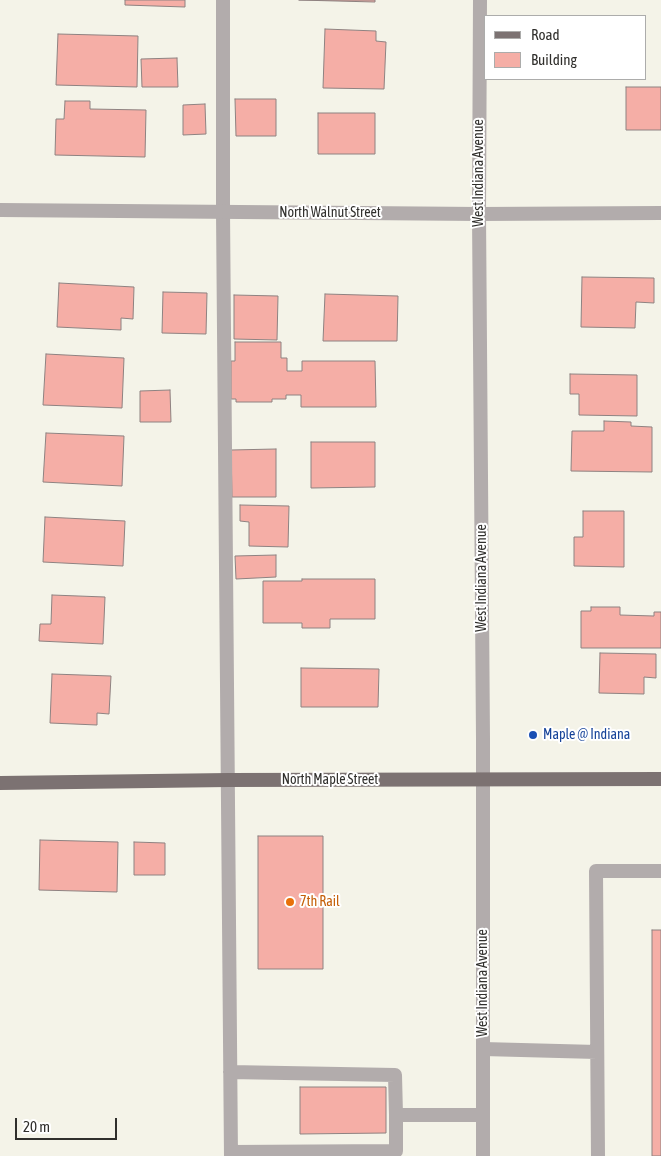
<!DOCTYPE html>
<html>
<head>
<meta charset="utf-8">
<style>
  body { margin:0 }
  #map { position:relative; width:661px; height:1156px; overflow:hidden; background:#f4f3e8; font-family:"Asap Condensed",sans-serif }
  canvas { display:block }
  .legend { position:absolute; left:484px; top:15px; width:162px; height:65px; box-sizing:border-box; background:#fff; border:1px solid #acacab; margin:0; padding:6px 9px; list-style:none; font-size:15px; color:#302f2c }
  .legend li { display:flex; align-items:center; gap:10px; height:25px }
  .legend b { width:25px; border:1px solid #acacab }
  .scale { position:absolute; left:15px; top:1118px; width:102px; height:22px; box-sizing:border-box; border:2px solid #302f2c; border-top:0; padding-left:6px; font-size:15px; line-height:18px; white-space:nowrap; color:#302f2c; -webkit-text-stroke:4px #fff; paint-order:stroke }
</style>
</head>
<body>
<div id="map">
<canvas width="661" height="1156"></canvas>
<ul class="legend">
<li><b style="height:6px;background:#7c7272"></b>Road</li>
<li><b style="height:14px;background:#f5aea6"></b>Building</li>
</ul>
<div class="scale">20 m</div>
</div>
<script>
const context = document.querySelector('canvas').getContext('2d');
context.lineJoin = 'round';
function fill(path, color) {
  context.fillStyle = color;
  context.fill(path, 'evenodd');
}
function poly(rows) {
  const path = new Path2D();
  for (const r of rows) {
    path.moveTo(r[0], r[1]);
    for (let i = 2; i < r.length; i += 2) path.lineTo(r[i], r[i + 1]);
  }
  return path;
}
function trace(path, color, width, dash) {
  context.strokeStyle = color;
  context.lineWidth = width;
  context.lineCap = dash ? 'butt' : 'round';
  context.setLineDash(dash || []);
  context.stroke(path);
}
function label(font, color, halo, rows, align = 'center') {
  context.font = font + ' "Asap Condensed",sans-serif';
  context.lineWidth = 4;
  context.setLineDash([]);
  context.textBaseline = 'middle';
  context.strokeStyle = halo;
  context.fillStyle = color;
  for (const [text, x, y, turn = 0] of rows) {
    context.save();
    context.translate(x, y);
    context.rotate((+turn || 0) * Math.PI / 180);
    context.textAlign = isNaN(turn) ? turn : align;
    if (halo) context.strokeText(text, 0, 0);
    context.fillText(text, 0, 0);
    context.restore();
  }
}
const building = poly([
  [125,0,185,0,185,7,125,5,125,0],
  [299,0,375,0,375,2,299,0],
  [325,29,376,31,376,41,386,42,384,89,323,88,325,29],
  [58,34,138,36,137,87,56,85,58,34],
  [177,58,178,87,142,87,141,59,177,58],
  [626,87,661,87,661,130,626,130,626,87],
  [235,99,276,99,276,136,236,136,235,99],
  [65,101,90,101,90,109,146,110,145,157,55,155,56,119,64,119,65,101],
  [205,104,206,134,183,135,183,105,205,104],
  [318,113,375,113,375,154,318,154,318,113],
  [582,277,654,278,654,303,636,302,635,328,581,327,582,277],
  [59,283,134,287,133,319,121,318,121,330,57,327,59,283],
  [163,292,207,293,206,334,162,333,163,292],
  [325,294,398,296,397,341,323,341,325,294],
  [234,295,278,296,277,340,234,339,234,295],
  [235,342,281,342,281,358,287,358,287,371,302,371,302,361,375,361,376,407,301,407,301,395,286,395,286,399,272,399,272,402,236,402,236,399,231,399,231,361,235,361,235,342],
  [46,354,124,358,122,408,43,405,46,354],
  [570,374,637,375,637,416,579,415,579,394,570,394,570,374],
  [170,390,171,422,140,422,140,391,170,390],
  [604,421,631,422,631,426,652,427,652,472,571,471,572,431,604,431,604,421],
  [46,433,124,436,122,486,43,482,46,433],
  [311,442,375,442,375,487,311,488,311,442],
  [276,449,276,497,232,497,231,450,276,449],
  [240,505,289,506,288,547,249,546,249,522,240,521,240,505],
  [583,511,624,511,624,567,574,566,574,537,583,537,583,511],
  [45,517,125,521,123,566,43,562,45,517],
  [276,555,276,577,236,579,235,556,276,555],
  [302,579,375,579,375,619,330,619,330,628,302,628,302,623,263,623,263,581,302,581,302,579],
  [52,595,105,597,103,644,39,641,40,624,51,624,52,595],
  [591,607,620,607,620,615,654,616,654,612,661,612,661,648,581,648,581,611,591,611,591,607],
  [600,653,656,654,656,678,644,677,644,694,599,693,600,653],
  [301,668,379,669,378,707,301,707,301,668],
  [52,674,111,676,109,714,97,713,97,725,50,723,52,674],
  [258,836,323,836,323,969,258,969,258,836],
  [40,840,118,842,117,892,39,890,40,840],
  [134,842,165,843,165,875,134,875,134,842],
  [652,930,661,930,661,1156,652,1156,652,930],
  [300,1087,386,1087,386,1133,300,1134,300,1087]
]);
const service = poly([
  [223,0,223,212,231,1156],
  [483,1049,597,1052],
  [230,1072,395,1075,396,1115,396,1151,231,1152],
  [396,1115,483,1115],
  [598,1156,596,871,661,871]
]);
const minor = poly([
  [480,0,479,214,483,739,483,1156],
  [0,210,479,214,661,213]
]);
const primary = poly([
  [0,783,228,780,661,779]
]);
const markers = [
  [533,735,5,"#1a4fb4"],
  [290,902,5,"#e8710a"]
];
const streetNames = [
  ["West Indiana Avenue",479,173,-90],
  ["North Walnut Street",330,213],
  ["West Indiana Avenue",482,578,-90],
  ["North Maple Street",330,780],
  ["West Indiana Avenue",483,983,-90]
];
const transitNames = [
  ["Maple @ Indiana",543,735]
];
const foodNames = [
  ["7th Rail",300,902]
];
fill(building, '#f5aea6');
trace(building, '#8e8281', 1);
trace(service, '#b2acac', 14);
trace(minor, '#b2acac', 14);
trace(primary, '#7c7272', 14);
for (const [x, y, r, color] of markers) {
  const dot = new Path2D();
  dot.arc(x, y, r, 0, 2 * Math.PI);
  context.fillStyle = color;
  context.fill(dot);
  trace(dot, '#fff', 2);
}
label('14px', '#302f2c', '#fff', streetNames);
label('14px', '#164399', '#fff', transitNames, 'left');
label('14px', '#c56008', '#fff', foodNames, 'left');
</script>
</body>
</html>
